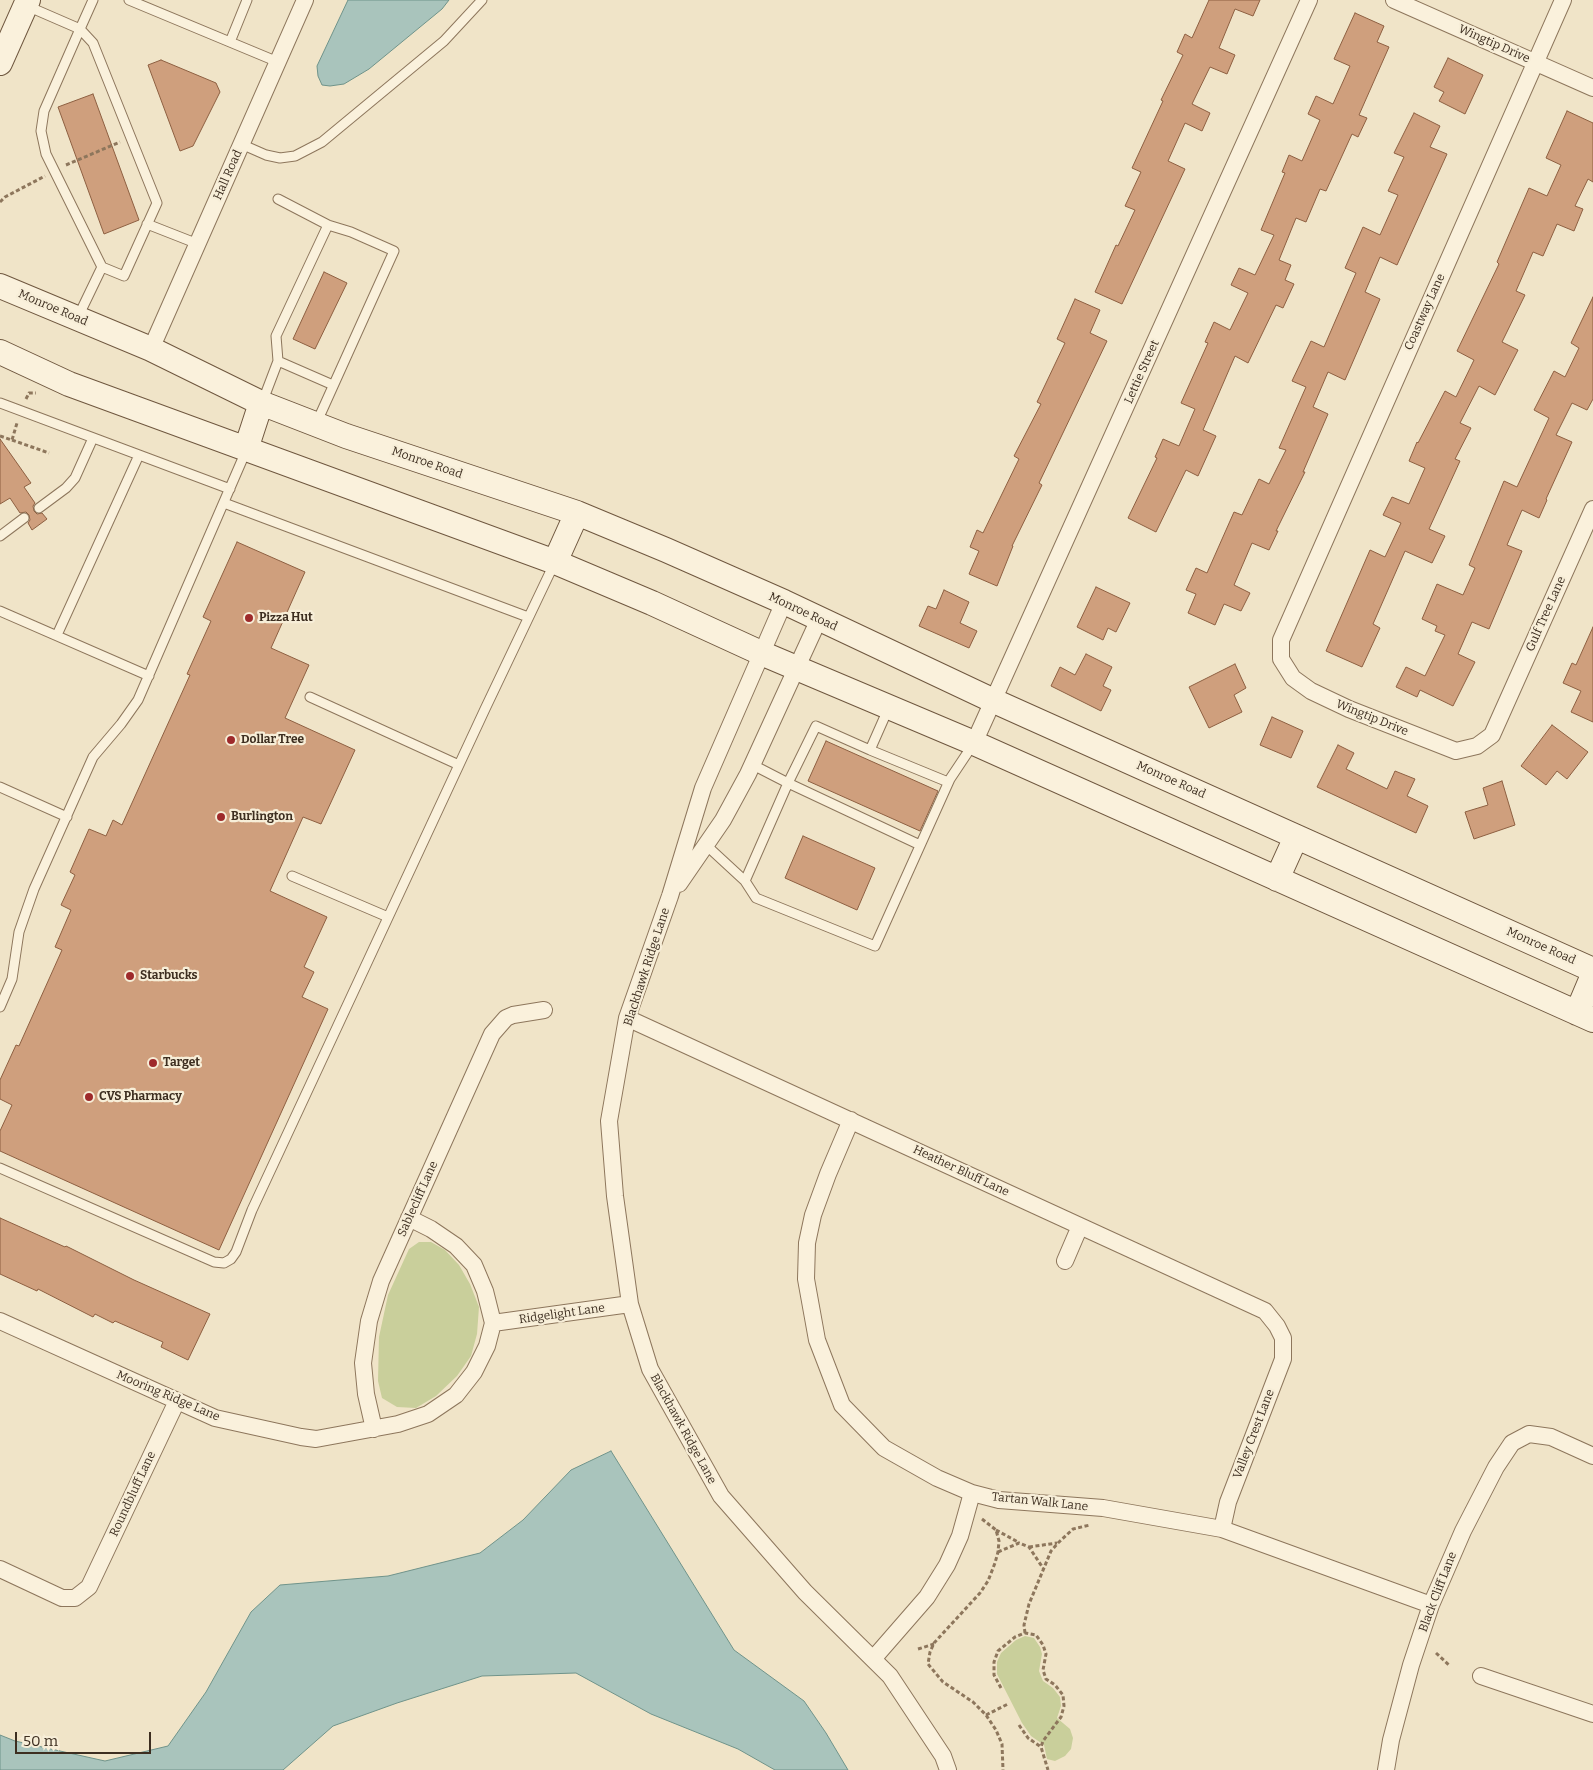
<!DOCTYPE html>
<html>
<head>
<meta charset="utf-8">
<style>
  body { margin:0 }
  #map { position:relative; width:1593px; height:1770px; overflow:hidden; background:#f0e4c8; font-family:Bitter,serif }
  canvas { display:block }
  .scale { position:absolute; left:15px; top:1732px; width:136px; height:22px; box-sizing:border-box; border:2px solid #3d2e20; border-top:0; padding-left:6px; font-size:15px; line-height:18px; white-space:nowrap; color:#3d2e20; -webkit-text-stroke:4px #f7eed8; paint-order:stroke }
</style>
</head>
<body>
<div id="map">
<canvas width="1593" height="1770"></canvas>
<div class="scale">50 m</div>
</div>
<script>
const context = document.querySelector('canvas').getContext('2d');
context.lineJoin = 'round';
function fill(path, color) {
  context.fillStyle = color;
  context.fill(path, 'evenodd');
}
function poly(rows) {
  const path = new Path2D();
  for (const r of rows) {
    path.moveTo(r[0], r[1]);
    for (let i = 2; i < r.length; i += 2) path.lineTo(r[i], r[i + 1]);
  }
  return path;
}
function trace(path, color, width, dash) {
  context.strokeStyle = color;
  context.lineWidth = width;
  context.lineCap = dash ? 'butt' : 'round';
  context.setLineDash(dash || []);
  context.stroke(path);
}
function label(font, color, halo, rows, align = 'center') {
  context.font = font + ' Bitter,serif';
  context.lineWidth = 4.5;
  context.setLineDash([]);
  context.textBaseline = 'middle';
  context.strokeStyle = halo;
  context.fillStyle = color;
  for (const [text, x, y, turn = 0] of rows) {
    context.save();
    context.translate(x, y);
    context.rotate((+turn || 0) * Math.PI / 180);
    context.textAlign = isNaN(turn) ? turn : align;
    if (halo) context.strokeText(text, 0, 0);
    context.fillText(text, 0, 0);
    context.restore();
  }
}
const green = poly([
  [419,1242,431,1242,445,1250,459,1265,470,1284,479,1307,477,1334,471,1356,457,1376,436,1396,416,1408,397,1407,382,1398,378,1381,379,1337,388,1295,409,1249],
  [1025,1636,1034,1638,1040,1647,1042,1654,1039,1671,1043,1681,1053,1688,1060,1697,1061,1706,1057,1718,1070,1729,1073,1738,1071,1749,1065,1756,1055,1761,1047,1759,1044,1745,1031,1736,1022,1723,997,1674,997,1662,1001,1653,1016,1640]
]);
const water = poly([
  [348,0,449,0,442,9,369,69,344,84,330,86,322,85,318,76,317,66,348,0],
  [611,1451,734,1650,804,1701,826,1733,848,1770,775,1770,738,1749,651,1714,576,1673,482,1676,397,1703,333,1726,283,1770,0,1770,0,1735,15,1741,105,1761,168,1746,206,1692,251,1612,280,1585,388,1576,480,1553,523,1520,571,1470,611,1451]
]);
const building = poly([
  [1209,0,1260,0,1253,16,1235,9,1219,48,1235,55,1227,74,1210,67,1192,104,1210,113,1202,131,1185,123,1168,161,1185,169,1122,304,1095,292,1116,245,1118,246,1135,210,1125,206,1141,172,1132,168,1163,101,1161,100,1183,55,1177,52,1185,34,1192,38,1209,0],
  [1355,13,1384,26,1377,42,1389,47,1359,115,1367,118,1358,137,1352,134,1326,191,1320,189,1306,222,1296,218,1279,260,1291,265,1285,280,1294,284,1283,308,1276,305,1248,363,1235,356,1203,430,1216,436,1198,476,1186,470,1156,532,1128,518,1157,458,1155,457,1163,439,1179,446,1195,409,1181,403,1208,343,1205,342,1214,322,1230,330,1248,293,1231,285,1239,268,1255,275,1274,235,1261,230,1285,173,1282,172,1289,155,1302,161,1320,120,1308,114,1316,96,1333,104,1350,66,1334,59,1355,13],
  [1448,58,1483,75,1465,114,1439,101,1444,92,1434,87,1448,58],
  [161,60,216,83,220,92,193,146,180,151,148,65,161,60],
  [93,94,139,220,104,234,58,107,93,94],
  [1567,111,1593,123,1593,182,1588,179,1575,206,1583,209,1574,231,1557,224,1543,256,1533,252,1516,291,1525,295,1502,342,1518,350,1495,395,1479,386,1460,423,1471,428,1455,459,1460,461,1429,529,1445,536,1432,563,1405,551,1373,624,1380,628,1362,667,1326,651,1370,550,1385,557,1401,523,1383,515,1392,497,1409,504,1425,468,1409,461,1417,442,1418,443,1445,391,1456,397,1474,360,1457,351,1499,264,1497,262,1529,188,1547,196,1561,165,1546,158,1567,111],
  [1414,113,1440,126,1430,147,1447,154,1397,265,1380,257,1365,292,1380,299,1345,380,1328,372,1313,407,1328,414,1303,472,1305,472,1276,531,1278,531,1269,550,1252,543,1234,585,1250,593,1241,611,1224,604,1215,625,1188,613,1196,594,1186,590,1196,568,1207,573,1234,512,1242,515,1259,479,1269,484,1286,450,1279,448,1306,387,1292,381,1311,341,1324,347,1356,273,1345,268,1363,227,1380,235,1398,195,1388,191,1404,157,1394,153,1414,113],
  [324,272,347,283,315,349,293,339,324,272],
  [1593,297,1593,399,1587,410,1572,403,1556,435,1572,442,1546,499,1547,500,1539,518,1522,510,1507,545,1522,551,1489,629,1472,622,1458,654,1475,662,1453,706,1420,690,1417,697,1396,687,1406,667,1425,676,1445,635,1435,631,1437,626,1422,619,1437,584,1463,595,1475,568,1469,565,1504,481,1517,487,1549,418,1534,410,1554,371,1565,377,1579,348,1571,343,1593,297],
  [1075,299,1100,310,1090,333,1107,341,1039,483,1042,485,1012,546,1013,546,997,586,969,574,979,551,970,547,977,530,983,533,1019,459,1014,456,1041,404,1037,402,1065,343,1057,339,1075,299],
  [0,439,31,483,24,487,35,503,33,506,34,511,37,514,42,513,47,519,32,530,28,523,30,520,29,515,26,512,20,513,10,498,0,504,0,439],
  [237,542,305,572,271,648,309,665,285,718,355,750,321,824,303,817,270,891,327,917,304,967,314,972,302,997,328,1009,219,1250,0,1151,0,1131,12,1105,0,1099,0,1080,16,1045,19,1046,62,950,55,947,71,910,61,905,75,875,70,872,89,829,106,836,113,820,122,825,190,675,187,674,211,621,203,617,237,542],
  [1096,587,1130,603,1116,632,1108,628,1103,640,1077,627,1096,587],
  [944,590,969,602,960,623,977,631,969,648,919,626,928,606,936,609,944,590],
  [1593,627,1593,722,1571,712,1581,691,1563,683,1572,663,1576,665,1593,627],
  [1086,654,1112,667,1103,686,1111,690,1101,711,1051,686,1060,667,1075,675,1086,654],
  [1235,664,1246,688,1234,695,1242,712,1209,728,1189,687,1235,664],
  [1272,717,1303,731,1291,758,1260,745,1272,717],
  [1552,725,1588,752,1567,779,1557,771,1546,785,1521,766,1552,725],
  [826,741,938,791,920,831,808,781,826,741],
  [1338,745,1354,753,1346,769,1387,789,1395,771,1415,779,1407,796,1428,806,1416,833,1317,787,1338,745],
  [1502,781,1515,825,1474,839,1465,812,1488,805,1483,788,1502,781],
  [803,836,875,868,857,910,785,878,803,836],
  [0,1218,65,1247,66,1246,134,1280,210,1314,188,1360,161,1347,163,1342,115,1321,113,1323,95,1314,93,1317,38,1289,37,1291,0,1274,0,1218]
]);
const path = poly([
  [66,165,120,142],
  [0,202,5,197,45,176],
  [26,399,29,393,36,393],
  [0,436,12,440,17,423],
  [12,440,49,453],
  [982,1519,996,1530,999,1541,998,1552,995,1563,988,1581,980,1593,934,1643,930,1652,928,1664,943,1682,973,1702,986,1715,996,1730,1002,1744,1003,1770],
  [996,1530,1018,1542],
  [1029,1547,1057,1543],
  [998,1552,1019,1543,1029,1547,1043,1568],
  [1025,1633,1024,1625,1029,1604,1051,1551,1058,1543,1073,1529,1090,1525],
  [918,1649,934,1644],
  [1436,1653,1449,1665],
  [1001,1688,994,1675,994,1662,998,1651,1015,1637,1025,1633,1036,1635,1043,1645,1046,1654,1043,1670,1046,1679,1055,1685,1063,1695,1064,1706,1061,1717,1043,1741,1041,1747,1048,1770],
  [986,1715,1008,1704],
  [1019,1725,1028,1738,1041,1747]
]);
const lane = poly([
  [129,0,278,62],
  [27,6,80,29,93,43,157,203,124,276,102,267,46,154,41,131,44,111,80,29,93,0],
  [230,42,247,0],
  [241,144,266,155,280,158,295,156,322,142,444,41,482,0],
  [278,199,328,225,351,232,394,251,316,424],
  [147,224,198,244],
  [77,319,102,267],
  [278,361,333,385],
  [0,403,230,489],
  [262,403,278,361,276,336,328,225],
  [224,503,528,617],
  [39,508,66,488,75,478,93,438],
  [0,536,24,518],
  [0,611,149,676],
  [57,635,139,455],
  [310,697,459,765],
  [889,707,870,750,948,782],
  [870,750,816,726,788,783,920,845],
  [0,787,67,817],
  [706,845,745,881,756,898,875,946,950,779,974,743],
  [292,876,388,917],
  [745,881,788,783,753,765],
  [0,1007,12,979,19,932,34,889,93,757,121,724,138,700,246,451],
  [0,1168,214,1262,224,1263,231,1259,236,1252,252,1210,485,709,555,562]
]);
const street = poly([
  [1394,0,1593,88],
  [1563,0,1281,640,1281,659,1293,678,1311,691,1349,709,1456,751,1477,746,1492,735,1593,509],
  [151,349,305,0],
  [784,602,703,788,670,896,627,1018,609,1121,615,1196,630,1304,650,1369,721,1496,805,1592,890,1676,943,1756,948,1770],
  [974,743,1309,0],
  [679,884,723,820,748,774,819,619],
  [627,1018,1265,1311,1277,1326,1283,1338,1283,1359,1228,1502,1222,1529],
  [851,1120,828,1174,813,1215,807,1243,806,1279,817,1340,842,1405,884,1448,937,1478,972,1493,999,1500,1103,1508,1222,1529,1431,1605],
  [1065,1261,1080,1226],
  [0,1321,215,1418,301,1437,316,1439,398,1424,428,1414,456,1395,474,1372,487,1346,493,1323,485,1291,474,1265,456,1246,431,1229,409,1218],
  [493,1323,630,1304],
  [374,1429,366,1394,363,1363,369,1321,381,1281,492,1034,506,1018,513,1015,544,1010],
  [0,1569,62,1598,75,1598,89,1587,177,1401],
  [873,1659,927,1597,947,1565,960,1536,972,1493],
  [1481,1676,1593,1714],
  [1386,1770,1391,1740,1411,1665,1431,1605,1463,1531,1496,1467,1512,1443,1529,1434,1551,1437,1593,1456]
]);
const secondary = poly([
  [0,63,28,0],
  [0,286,151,349,261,403,346,436,577,513,666,550,784,602,994,701,1593,970],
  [0,352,69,384,555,562,652,603,761,653,974,743,1593,1020],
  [246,449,261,403],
  [555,562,577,513],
  [1277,879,1296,837],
  [1577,1013,1593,975]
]);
const markers = [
  [249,618,5,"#9e2a2b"],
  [231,740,5,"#9e2a2b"],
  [221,817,5,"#9e2a2b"],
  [130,976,5,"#9e2a2b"],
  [153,1063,5,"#9e2a2b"],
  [89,1097,5,"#9e2a2b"]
];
const streetNames = [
  ["Wingtip Drive",1494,44,24],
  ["Hall Road",228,175,-66],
  ["Monroe Road",53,308,23],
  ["Coastway Lane",1425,312,-66],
  ["Lettie Street",1142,372,-66],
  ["Monroe Road",427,463,19],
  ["Monroe Road",803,612,25],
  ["Gulf Tree Lane",1546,614,-66],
  ["Wingtip Drive",1372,718,22],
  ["Monroe Road",1171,780,24],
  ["Monroe Road",1541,946,24],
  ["Blackhawk Ridge Lane",647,967,-72],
  ["Heather Bluff Lane",961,1171,25],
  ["Sablecliff Lane",418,1199,-66],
  ["Ridgelight Lane",562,1314,-8],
  ["Mooring Ridge Lane",168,1396,23],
  ["Blackhawk Ridge Lane",683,1429,61],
  ["Valley Crest Lane",1254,1434,-69],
  ["Roundbluff Lane",133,1494,-65],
  ["Tartan Walk Lane",1040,1502,6],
  ["Black Cliff Lane",1438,1592,-69]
];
const poiNames = [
  ["Pizza Hut",259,618],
  ["Dollar Tree",241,740],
  ["Burlington",231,817],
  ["Starbucks",140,976],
  ["Target",163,1063],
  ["CVS Pharmacy",99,1097]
];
fill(green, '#c9cf9b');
fill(water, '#a9c4bc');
trace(water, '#6f938a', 1);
fill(building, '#cf9f7d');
trace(building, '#8d5f41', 1);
trace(lane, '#8d765c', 11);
trace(street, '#8d765c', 18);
trace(secondary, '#6f573f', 26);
trace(path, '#8d765c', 3, [4, 2.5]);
trace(lane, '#faf1dc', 9);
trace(street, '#faf1dc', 16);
trace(secondary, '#faf1dc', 24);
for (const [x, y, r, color] of markers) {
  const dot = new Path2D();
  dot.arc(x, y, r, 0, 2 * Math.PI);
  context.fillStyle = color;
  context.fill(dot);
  trace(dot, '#f7eed8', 2);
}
label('12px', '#3d2e20', '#f7eed8', streetNames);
label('bold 12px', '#3d2e20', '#f7eed8', poiNames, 'left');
</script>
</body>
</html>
